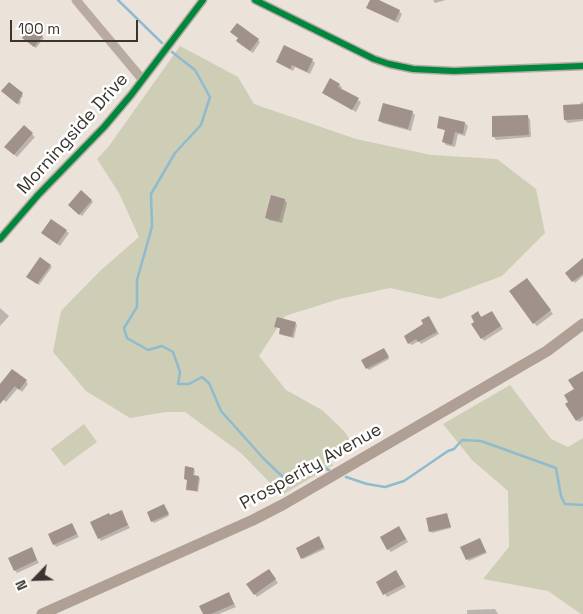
<!DOCTYPE html>
<html>
<head>
<meta charset="utf-8">
<style>
  body { margin:0 }
  #map { position:relative; width:583px; height:614px; overflow:hidden; background:#ebe2da; font-family:"Space Grotesk",sans-serif }
  canvas { display:block }
  .north { position:absolute; left:10px; top:554px; width:50px; height:50px; -webkit-text-stroke:4px #fff; paint-order:stroke; rotate:246deg; font-size:14px; font-weight:700; line-height:20px; text-align:center; color:#3b352f }
  .north::after { content:''; display:block; margin:auto; width:18px; height:22px; background:#3b352f; clip-path:polygon(50% 0,100% 100%,50% 72%,0 100%) }
  .scale { position:absolute; left:10px; top:20px; width:128px; height:22px; box-sizing:border-box; border:2px solid #3b352f; border-top:0; padding-left:6px; font-size:15px; line-height:18px; white-space:nowrap; color:#3b352f; -webkit-text-stroke:4px #fff; paint-order:stroke }
</style>
</head>
<body>
<div id="map">
<canvas width="583" height="614"></canvas>
<div class="north">N</div>
<div class="scale">100 m</div>
</div>
<script>
const context = document.querySelector('canvas').getContext('2d');
context.lineJoin = 'round';
function fill(path, color) {
  context.fillStyle = color;
  context.fill(path, 'evenodd');
}
function poly(rows) {
  const path = new Path2D();
  for (const r of rows) {
    path.moveTo(r[0], r[1]);
    for (let i = 2; i < r.length; i += 2) path.lineTo(r[i], r[i + 1]);
  }
  return path;
}
function trace(path, color, width, dash) {
  context.strokeStyle = color;
  context.lineWidth = width;
  context.lineCap = dash ? 'butt' : 'round';
  context.setLineDash(dash || []);
  context.stroke(path);
}
function label(font, color, halo, rows, align = 'center') {
  context.font = font + ' "Space Grotesk",sans-serif';
  context.lineWidth = 5;
  context.setLineDash([]);
  context.textBaseline = 'middle';
  context.strokeStyle = halo;
  context.fillStyle = color;
  for (const [text, x, y, turn = 0] of rows) {
    context.save();
    context.translate(x, y);
    context.rotate((+turn || 0) * Math.PI / 180);
    context.textAlign = isNaN(turn) ? turn : align;
    if (halo) context.strokeText(text, 0, 0);
    context.fillText(text, 0, 0);
    context.restore();
  }
}
const green = poly([
  [180,46,238,77,254,104,356,139,431,155,497,159,536,189,545,233,502,276,440,299,390,288,339,299,285,316,259,356,286,390,322,410,344,431,353,444,329,458,333,465,282,495,241,453,185,412,166,412,130,418,86,391,53,352,61,311,100,271,139,237,119,193,97,159,109,146],
  [510,385,551,439,568,447,583,438,583,614,581,614,548,591,483,579,509,547,508,491,472,460,443,424],
  [84,424,97,442,64,466,51,449]
]);
const shadow = poly([
  [371,0,376,0,399,11,402,14,398,23,371,10,368,7],
  [433,0,446,0,435,3],
  [32,28,44,38,36,48,24,38],
  [258,40,260,42,253,53,240,44],
  [312,60,315,63,310,74,295,67,293,71,277,62],
  [9,83,23,96,20,100,21,102,19,105,2,91],
  [339,85,342,87,341,89,361,102,356,112,323,93],
  [583,102,583,121,568,123,565,120,581,105,580,103],
  [412,112,415,115,411,131,382,123,380,120],
  [527,117,530,119,531,137,496,140,494,137],
  [440,118,465,123,468,126,465,136,458,134,455,147,446,145,444,142,446,131,438,127],
  [24,127,35,137,17,157,6,147],
  [81,192,93,202,82,216,69,205],
  [285,200,287,203,282,223,269,220,266,217],
  [66,231,69,233,60,246,45,235],
  [583,260,583,276,575,283,567,273],
  [50,266,52,267,39,285,29,278],
  [530,283,553,314,537,326,534,323],
  [0,308,9,316,0,326],
  [478,313,482,318,494,315,503,329,484,341,482,338,476,322],
  [431,320,439,334,421,344,419,341,412,345,409,343],
  [295,323,297,325,294,338,282,335,280,333,281,329,276,327],
  [385,351,389,359,369,370,367,368],
  [583,373,583,420,579,422,577,420,576,390],
  [26,381,28,384,22,392,18,388,6,402,0,397,0,386],
  [193,469,195,470,194,476,200,478,198,492,187,489,188,481,185,479],
  [165,507,169,516,154,523,152,521],
  [121,512,130,528,101,541,99,538,110,516],
  [447,515,451,528,432,533,431,531],
  [72,524,79,537,56,547,54,544],
  [401,530,408,542,391,552,388,549],
  [320,539,325,549,303,559,302,558],
  [480,540,487,553,469,561,462,548],
  [31,549,39,563,17,573,15,570],
  [396,572,406,587,387,597,378,582],
  [271,573,278,583,257,597,255,594],
  [229,594,236,607,219,614,204,614],
  [495,609,498,614,467,614,467,610]
]);
const stream = poly([
  [118,0,162,43],
  [172,52,195,70,210,97,201,125,175,153,151,194,152,227,137,280,137,307,124,328,127,338,148,350,162,346,173,352,180,372,178,384,189,384,202,377,209,383,221,411,264,459,284,478,300,476,324,468,329,470],
  [346,477,367,484,385,487,404,481,448,451,454,449,462,440,481,441,556,468,561,496,565,504,583,505]
]);
const building = poly([
  [370,0,379,0,400,10,395,21,366,8],
  [237,23,259,39,250,51,236,41,238,38,230,32],
  [31,26,43,36,34,47,22,38],
  [284,45,313,59,307,72,292,65,290,69,276,62],
  [330,78,340,84,338,87,359,98,352,110,322,93],
  [9,82,23,93,17,104,1,91],
  [383,103,413,111,408,129,378,121],
  [583,104,583,119,564,120,563,105],
  [528,115,529,135,492,137,492,116],
  [439,116,465,122,463,134,455,132,452,145,442,142,445,130,437,128],
  [24,125,33,133,14,155,4,147],
  [81,190,92,200,79,215,68,205],
  [271,195,285,199,279,221,265,218],
  [51,219,67,230,57,244,41,233],
  [40,257,51,265,37,284,26,277],
  [583,258,583,274,572,282,565,273],
  [527,278,551,310,533,324,509,291],
  [478,311,481,317,492,311,501,326,481,339,471,324,474,322,471,316],
  [429,316,437,332,418,342,416,339,408,344,404,336,423,324,421,320],
  [277,317,296,322,292,337,279,334,280,328,274,327],
  [384,348,389,357,366,369,361,360],
  [12,369,27,380,19,390,15,386,0,404,0,384],
  [583,371,583,416,576,421,565,404,568,402,564,395,574,389,568,380],
  [185,466,194,468,193,475,199,476,197,491,186,490,187,480,184,479],
  [164,504,169,514,151,522,147,512],
  [122,510,128,525,98,539,90,522,109,513,110,515],
  [447,513,451,527,429,532,426,518],
  [72,523,77,534,53,545,48,534],
  [399,526,406,539,387,550,380,537],
  [319,536,324,547,301,559,296,548],
  [480,538,486,552,466,560,460,547],
  [32,547,37,560,14,571,8,558],
  [269,569,276,579,254,595,246,584],
  [396,570,404,584,383,595,376,582],
  [229,592,234,604,211,614,203,614,199,606]
]);
const street = poly([
  [76,0,142,79],
  [255,0,374,59,389,64,413,69,454,71,583,66],
  [0,239,38,195,104,127,131,95,203,0]
]);
const secondary = poly([
  [42,614,253,520,284,504,547,351,583,324]
]);
const cycleway = poly([
  [255,0,374,59,389,64,413,69,454,71,583,66],
  [0,239,38,195,104,127,131,95,203,0]
]);
const streetNames = [
  ["Morningside Drive",73,134,-48],
  ["Prosperity Avenue",311,467,-29]
];
fill(green, '#cecdb6');
fill(shadow, '#0003');
trace(stream, '#8fbccd', 2.5);
fill(building, '#a0918b');
trace(street, '#baaba2', 9);
trace(secondary, '#b09f95', 11);
trace(cycleway, '#00873e', 6);
label('18px', '#3b352f', '#fff', streetNames);
</script>
</body>
</html>
